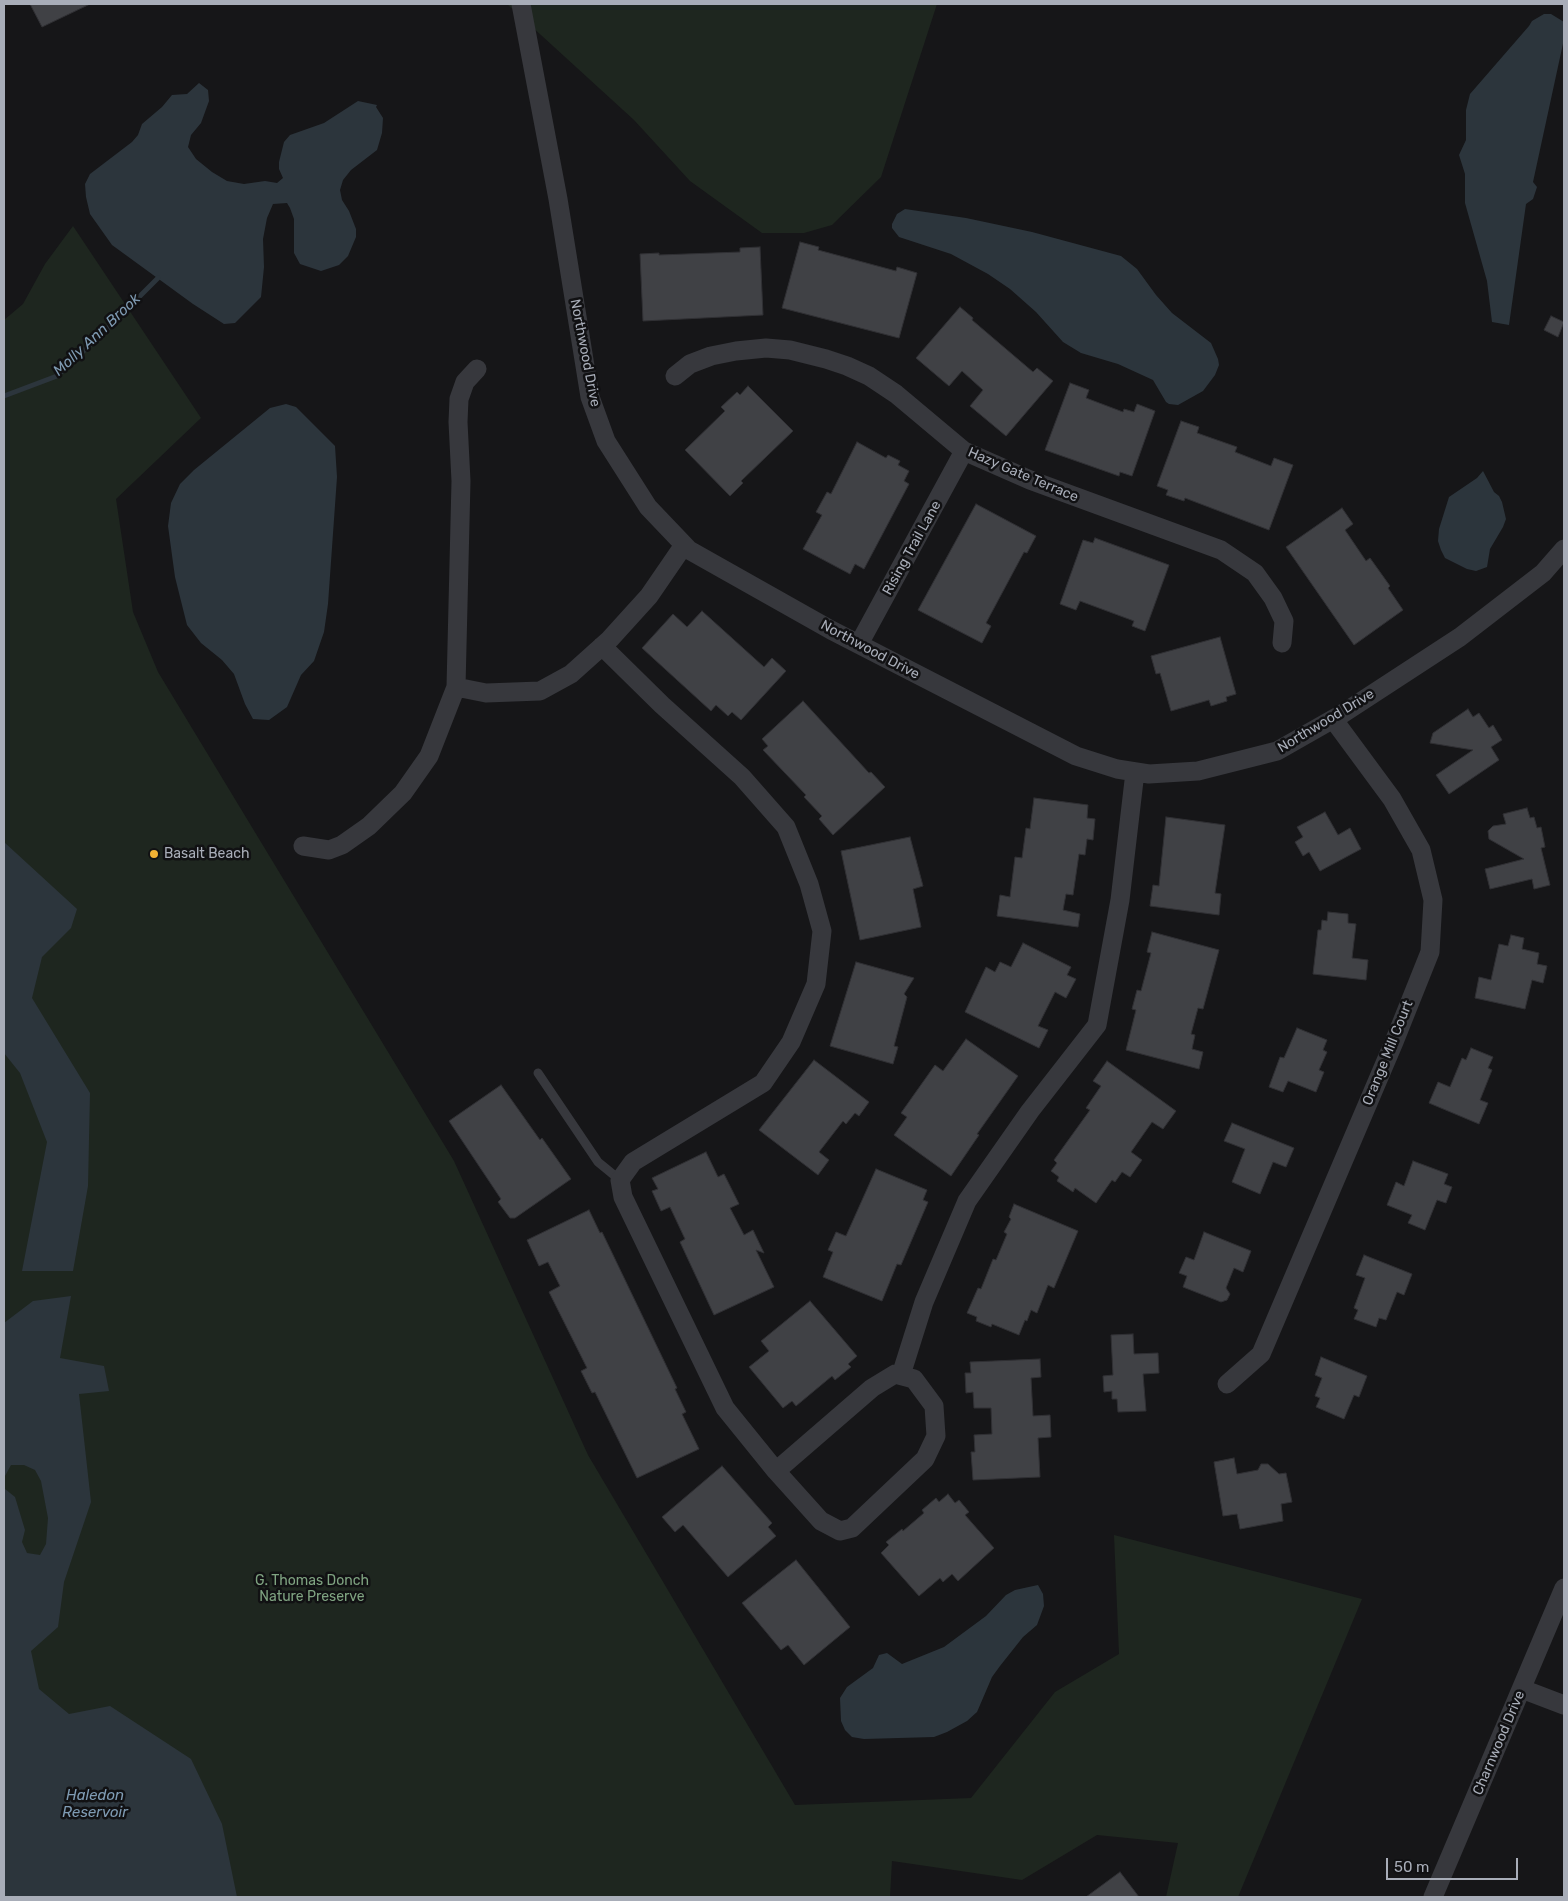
<!DOCTYPE html>
<html>
<head>
<meta charset="utf-8">
<style>
  body { margin:0 }
  #map { position:relative; width:1568px; height:1901px; overflow:hidden; background:#161618; font-family:Rubik,sans-serif }
  canvas { display:block }
  .frame { position:absolute; inset:0; border:5px solid #a8adb8; pointer-events:none }
  .scale { position:absolute; left:1386px; top:1858px; width:132px; height:22px; box-sizing:border-box; border:2px solid #a8adb8; border-top:0; padding-left:6px; font-size:15px; line-height:18px; white-space:nowrap; color:#a8adb8; -webkit-text-stroke:4px #111113; paint-order:stroke }
</style>
</head>
<body>
<div id="map">
<canvas width="1568" height="1901"></canvas>
<div class="frame"></div>
<div class="scale">50 m</div>
</div>
<script>
const context = document.querySelector('canvas').getContext('2d');
context.lineJoin = 'round';
function fill(path, color) {
  context.fillStyle = color;
  context.fill(path, 'evenodd');
}
function poly(rows) {
  const path = new Path2D();
  for (const r of rows) {
    path.moveTo(r[0], r[1]);
    for (let i = 2; i < r.length; i += 2) path.lineTo(r[i], r[i + 1]);
  }
  return path;
}
function trace(path, color, width, dash) {
  context.strokeStyle = color;
  context.lineWidth = width;
  context.lineCap = dash ? 'butt' : 'round';
  context.setLineDash(dash || []);
  context.stroke(path);
}
function label(font, color, halo, rows, align = 'center') {
  context.font = font + ' Rubik,sans-serif';
  context.lineWidth = 5;
  context.setLineDash([]);
  context.textBaseline = 'middle';
  context.strokeStyle = halo;
  context.fillStyle = color;
  for (const [text, x, y, turn = 0] of rows) {
    context.save();
    context.translate(x, y);
    context.rotate((+turn || 0) * Math.PI / 180);
    context.textAlign = isNaN(turn) ? turn : align;
    if (halo) context.strokeText(text, 0, 0);
    context.fillText(text, 0, 0);
    context.restore();
  }
}
const green = poly([
  [507,4,937,4,881,177,832,225,804,233,762,233,690,181,634,120],
  [73,226,201,418,116,499,133,612,158,672,454,1161,588,1455,795,1805,971,1798,1055,1692,1119,1654,1114,1535,1362,1599,1238,1897,1166,1897,1178,1843,1097,1835,1022,1880,892,1861,890,1897,4,1897,4,320,23,304,45,264]
]);
const water = poly([
  [1544,14,1551,14,1564,22,1564,39,1533,182,1537,187,1533,199,1526,204,1509,325,1492,322,1487,281,1465,203,1465,174,1459,155,1466,140,1466,110,1470,94,1529,26,1532,21],
  [199,83,208,90,209,101,201,123,191,135,188,147,196,159,212,172,227,181,244,184,265,181,277,183,283,178,279,169,279,162,284,142,290,135,324,123,358,101,377,105,376,107,383,118,382,133,377,150,351,170,343,180,340,190,342,200,349,211,356,229,356,237,348,256,339,265,321,271,300,264,294,253,294,219,290,208,287,203,273,204,267,218,263,239,264,267,261,297,235,323,224,324,193,304,112,245,90,214,86,197,85,184,90,174,132,142,138,135,142,124,162,107,172,95,187,94],
  [905,209,966,218,1032,232,1121,256,1137,269,1156,295,1172,313,1211,343,1218,359,1219,365,1215,375,1203,391,1178,405,1169,404,1166,402,1153,380,1118,364,1081,353,1063,342,1036,312,1010,289,988,274,951,254,899,237,892,228,892,224,897,214],
  [286,404,296,407,335,446,337,477,328,604,324,632,314,661,301,675,287,707,269,720,253,719,245,704,234,674,222,660,201,643,187,625,175,577,168,526,171,503,180,484,194,470,270,408],
  [1483,471,1494,492,1499,496,1502,502,1506,519,1503,527,1490,549,1487,567,1476,571,1467,569,1445,558,1441,550,1438,541,1439,529,1449,497,1477,478],
  [4,842,77,909,71,928,42,957,32,998,90,1093,88,1186,73,1271,22,1271,47,1142,20,1073,4,1053],
  [71,1296,60,1358,104,1366,109,1391,79,1394,91,1502,64,1582,58,1627,31,1651,39,1689,69,1714,110,1706,191,1759,222,1824,237,1897,4,1897,4,1323,33,1301],
  [11,1465,24,1465,35,1470,41,1481,48,1518,46,1544,40,1555,27,1553,22,1542,25,1530,15,1497,5,1489,5,1476],
  [1038,1585,1043,1594,1044,1606,1037,1625,1023,1637,1000,1666,992,1677,977,1712,967,1721,947,1732,934,1737,864,1739,852,1737,845,1730,841,1721,840,1698,847,1687,873,1668,879,1655,887,1653,902,1664,944,1647,986,1616,1006,1595,1015,1590]
]);
const stream = poly([
  [4,396,57,376,111,325,158,278]
]);
const building = poly([
  [30,4,90,4,42,27,30,4],
  [800,242,819,247,818,250,896,271,897,267,917,273,899,338,782,308,800,242],
  [760,247,763,315,643,321,640,254,659,253,659,255,740,252,740,248,760,247],
  [960,307,973,318,972,320,1033,372,1037,368,1053,381,1006,436,970,406,983,390,962,371,949,386,916,358,960,307],
  [1551,316,1564,322,1558,337,1544,330,1551,316],
  [1070,383,1089,390,1086,398,1123,412,1124,409,1134,412,1137,404,1155,411,1132,476,1120,472,1119,476,1045,450,1070,383],
  [748,386,793,431,741,481,743,483,730,496,685,450,725,411,721,407,737,392,740,395,748,386],
  [1181,421,1199,427,1197,433,1237,447,1235,452,1271,466,1274,458,1293,465,1269,530,1185,498,1184,501,1166,495,1168,490,1157,486,1181,421],
  [857,442,886,458,888,455,900,461,898,465,909,471,904,481,909,484,864,569,855,564,850,574,803,549,822,515,816,512,827,492,831,494,857,442],
  [976,504,1036,536,1027,553,1024,552,986,623,991,626,982,643,918,610,976,504],
  [1342,508,1353,524,1345,530,1366,561,1370,558,1390,586,1388,588,1403,610,1354,645,1286,547,1342,508],
  [1095,538,1169,565,1145,631,1132,626,1134,621,1080,601,1076,610,1060,604,1083,540,1093,543,1095,538],
  [702,611,764,667,772,658,786,671,741,720,732,712,728,716,716,705,711,711,642,648,673,614,687,627,702,611],
  [1220,637,1236,694,1226,697,1227,701,1211,706,1209,700,1171,711,1160,673,1156,674,1151,656,1220,637],
  [803,701,869,773,871,772,885,787,833,835,819,819,822,816,804,797,806,795,763,750,768,746,762,739,803,701],
  [1468,709,1473,717,1479,713,1489,728,1493,725,1502,740,1491,747,1499,760,1449,794,1436,775,1473,750,1430,743,1433,733,1468,709],
  [1034,798,1088,805,1087,818,1095,819,1093,840,1087,839,1085,855,1079,854,1073,895,1066,894,1063,910,1080,914,1078,927,997,916,1000,895,1010,897,1015,857,1022,858,1026,828,1030,829,1034,798],
  [1527,808,1530,818,1534,817,1537,828,1541,827,1545,847,1541,848,1550,885,1534,889,1532,879,1490,889,1485,869,1524,859,1489,839,1488,831,1493,826,1506,824,1503,814,1527,808],
  [1325,812,1338,835,1350,828,1361,849,1320,871,1309,852,1303,856,1295,842,1303,837,1297,827,1325,812],
  [1166,817,1225,825,1215,893,1221,894,1219,915,1150,906,1153,885,1159,886,1166,817],
  [910,837,923,886,913,889,921,927,860,940,841,851,910,837],
  [1328,912,1348,914,1348,923,1356,924,1352,958,1368,960,1366,980,1313,974,1318,930,1321,930,1322,920,1327,921,1328,912],
  [1152,932,1219,950,1203,1009,1198,1008,1191,1034,1195,1035,1192,1049,1203,1052,1199,1069,1126,1050,1136,1010,1132,1009,1137,990,1141,991,1151,953,1147,952,1152,932],
  [1511,935,1524,938,1522,949,1539,953,1537,964,1547,966,1543,983,1532,980,1525,1009,1475,998,1479,977,1491,980,1499,944,1508,946,1511,935],
  [1023,943,1071,967,1067,975,1076,979,1066,998,1055,992,1038,1026,1048,1030,1039,1048,965,1012,986,967,995,972,1000,962,1011,967,1023,943],
  [856,962,914,978,904,994,907,997,894,1046,898,1047,893,1064,830,1046,856,962],
  [1297,1028,1327,1040,1323,1050,1327,1052,1319,1070,1324,1072,1316,1092,1288,1081,1283,1092,1269,1087,1280,1057,1284,1058,1297,1028],
  [966,1039,1018,1076,977,1134,979,1135,951,1176,894,1135,907,1117,901,1113,935,1065,943,1071,966,1039],
  [1471,1048,1493,1057,1488,1068,1492,1070,1480,1100,1488,1103,1479,1124,1429,1103,1438,1082,1450,1087,1462,1058,1466,1060,1471,1048],
  [814,1060,869,1102,859,1116,855,1113,846,1124,843,1121,819,1152,829,1160,818,1175,759,1130,814,1060],
  [1107,1061,1176,1111,1163,1129,1152,1122,1131,1152,1142,1160,1130,1177,1122,1172,1115,1182,1112,1180,1096,1203,1075,1188,1073,1192,1057,1181,1059,1177,1051,1171,1057,1163,1054,1160,1090,1110,1086,1108,1101,1086,1093,1081,1107,1061],
  [501,1085,540,1140,542,1138,571,1179,515,1218,510,1218,498,1202,501,1199,449,1121,501,1085],
  [1232,1123,1294,1148,1286,1167,1273,1162,1260,1194,1232,1182,1245,1149,1224,1141,1232,1123],
  [706,1152,718,1177,724,1174,739,1204,730,1208,744,1235,753,1230,764,1253,756,1250,774,1287,714,1315,680,1242,685,1239,670,1207,661,1211,652,1191,658,1189,652,1178,706,1152],
  [1413,1161,1448,1174,1444,1184,1452,1187,1446,1203,1437,1200,1425,1230,1408,1223,1412,1215,1387,1205,1396,1182,1404,1186,1413,1161],
  [876,1169,927,1190,923,1200,928,1202,901,1265,897,1264,882,1301,823,1277,833,1252,828,1250,836,1232,846,1236,876,1169],
  [1014,1204,1078,1231,1054,1288,1048,1285,1037,1313,1031,1310,1027,1321,1025,1320,1019,1335,992,1324,991,1327,976,1321,977,1317,967,1313,978,1288,981,1289,993,1259,996,1260,1007,1234,1004,1232,1011,1219,1009,1217,1014,1204],
  [589,1210,600,1233,602,1232,677,1388,675,1389,686,1412,682,1414,699,1449,637,1478,595,1392,592,1393,581,1371,587,1368,549,1292,560,1286,548,1262,539,1266,527,1240,589,1210],
  [1204,1232,1251,1251,1243,1272,1234,1268,1226,1288,1230,1294,1227,1300,1221,1302,1183,1287,1187,1276,1179,1273,1186,1257,1194,1260,1204,1232],
  [1364,1255,1412,1274,1404,1295,1397,1292,1386,1320,1379,1318,1376,1327,1354,1319,1358,1310,1354,1308,1365,1278,1356,1275,1364,1255],
  [810,1301,857,1356,848,1364,851,1367,835,1380,832,1376,796,1406,792,1401,783,1408,749,1367,769,1351,761,1341,810,1301],
  [1133,1334,1134,1354,1158,1353,1159,1373,1143,1374,1146,1411,1118,1412,1117,1399,1112,1399,1112,1391,1104,1392,1103,1376,1113,1375,1111,1335,1133,1334],
  [1321,1357,1367,1376,1359,1397,1354,1395,1344,1419,1316,1407,1320,1398,1315,1396,1322,1378,1315,1375,1321,1357],
  [1040,1359,1041,1377,1031,1378,1033,1416,1050,1415,1051,1437,1038,1438,1040,1477,973,1480,971,1452,975,1452,974,1435,992,1434,991,1408,974,1408,973,1392,966,1393,965,1373,971,1373,970,1362,1040,1359],
  [1234,1458,1237,1474,1258,1470,1261,1464,1268,1464,1279,1474,1286,1473,1292,1502,1281,1504,1283,1521,1240,1529,1237,1514,1223,1516,1214,1462,1234,1458],
  [722,1466,772,1523,768,1527,776,1536,728,1577,683,1525,675,1532,662,1517,722,1466],
  [948,1494,955,1503,959,1500,969,1512,965,1515,994,1548,958,1581,952,1574,943,1582,940,1578,919,1596,881,1553,889,1545,886,1542,902,1529,903,1531,924,1513,922,1510,936,1498,939,1502,948,1494],
  [796,1560,850,1627,804,1665,788,1645,781,1650,742,1603,796,1560],
  [1120,1872,1139,1897,1086,1897,1120,1872]
]);
const lane = poly([
  [538,1073,598,1162,620,1180]
]);
const street = poly([
  [521,4,558,199,590,397,606,441,648,507,689,550,831,630,1076,756,1117,769,1149,774,1198,771,1277,751,1342,714,1460,637,1543,573,1564,549],
  [675,376,690,364,711,356,736,351,766,348,790,350,826,359,847,366,869,376,896,394,964,451,1030,480,1221,550,1255,573,1273,598,1284,621,1282,643],
  [859,644,964,451],
  [602,646,662,705,742,777,786,827,809,884,822,931,816,984,791,1042,763,1083,633,1162,620,1180,623,1197,725,1408,776,1471,821,1521,840,1531,852,1528,925,1459,936,1436,934,1406,914,1379,895,1374,872,1388,776,1471],
  [456,687,486,693,540,691,571,674,610,639,649,596,684,545],
  [303,846,329,850,342,845,369,826,403,793,429,756,456,687,461,481,458,422,459,399,465,382,477,369],
  [901,1375,924,1302,967,1201,1030,1111,1097,1025,1120,900,1135,772],
  [1227,1384,1261,1354,1394,1042,1430,952,1433,900,1421,850,1392,799,1333,719],
  [1522,1689,1564,1705],
  [1433,1897,1564,1588]
]);
const markers = [
  [154,854,5,"#f2b134"]
];
const streetNames = [
  ["Northwood Drive",585,353,79],
  ["Hazy Gate Terrace",1023,475,23],
  ["Rising Trail Lane",912,548,-61],
  ["Northwood Drive",870,650,28],
  ["Northwood Drive",1326,721,-31],
  ["Orange Mill Court",1388,1053,-68],
  ["Charnwood Drive",1499,1743,-67]
];
const poiNames = [
  ["Basalt Beach",164,854]
];
const parkNames = [
  ["G. Thomas Donch",312,1581],
  ["Nature Preserve",312,1597]
];
const waterNames = [
  ["Molly Ann Brook",97,335,-43],
  ["Haledon",95,1796],
  ["Reservoir",95,1813]
];
fill(green, '#1e261f');
fill(water, '#2c353c');
trace(stream, '#2c353c', 5);
fill(building, '#404145');
trace(building, '#303034', 1);
trace(lane, '#37383d', 9);
trace(street, '#37383d', 19);
for (const [x, y, r, color] of markers) {
  const dot = new Path2D();
  dot.arc(x, y, r, 0, 2 * Math.PI);
  context.fillStyle = color;
  context.fill(dot);
  trace(dot, '#111113', 2);
}
label('14px', '#a8adb8', '#111113', streetNames);
label('14px', '#a8adb8', '#111113', poiNames, 'left');
label('14px', '#7fa381', '#111113', parkNames);
label('italic 15px', '#7f9bb3', '#111113', waterNames);
</script>
</body>
</html>
